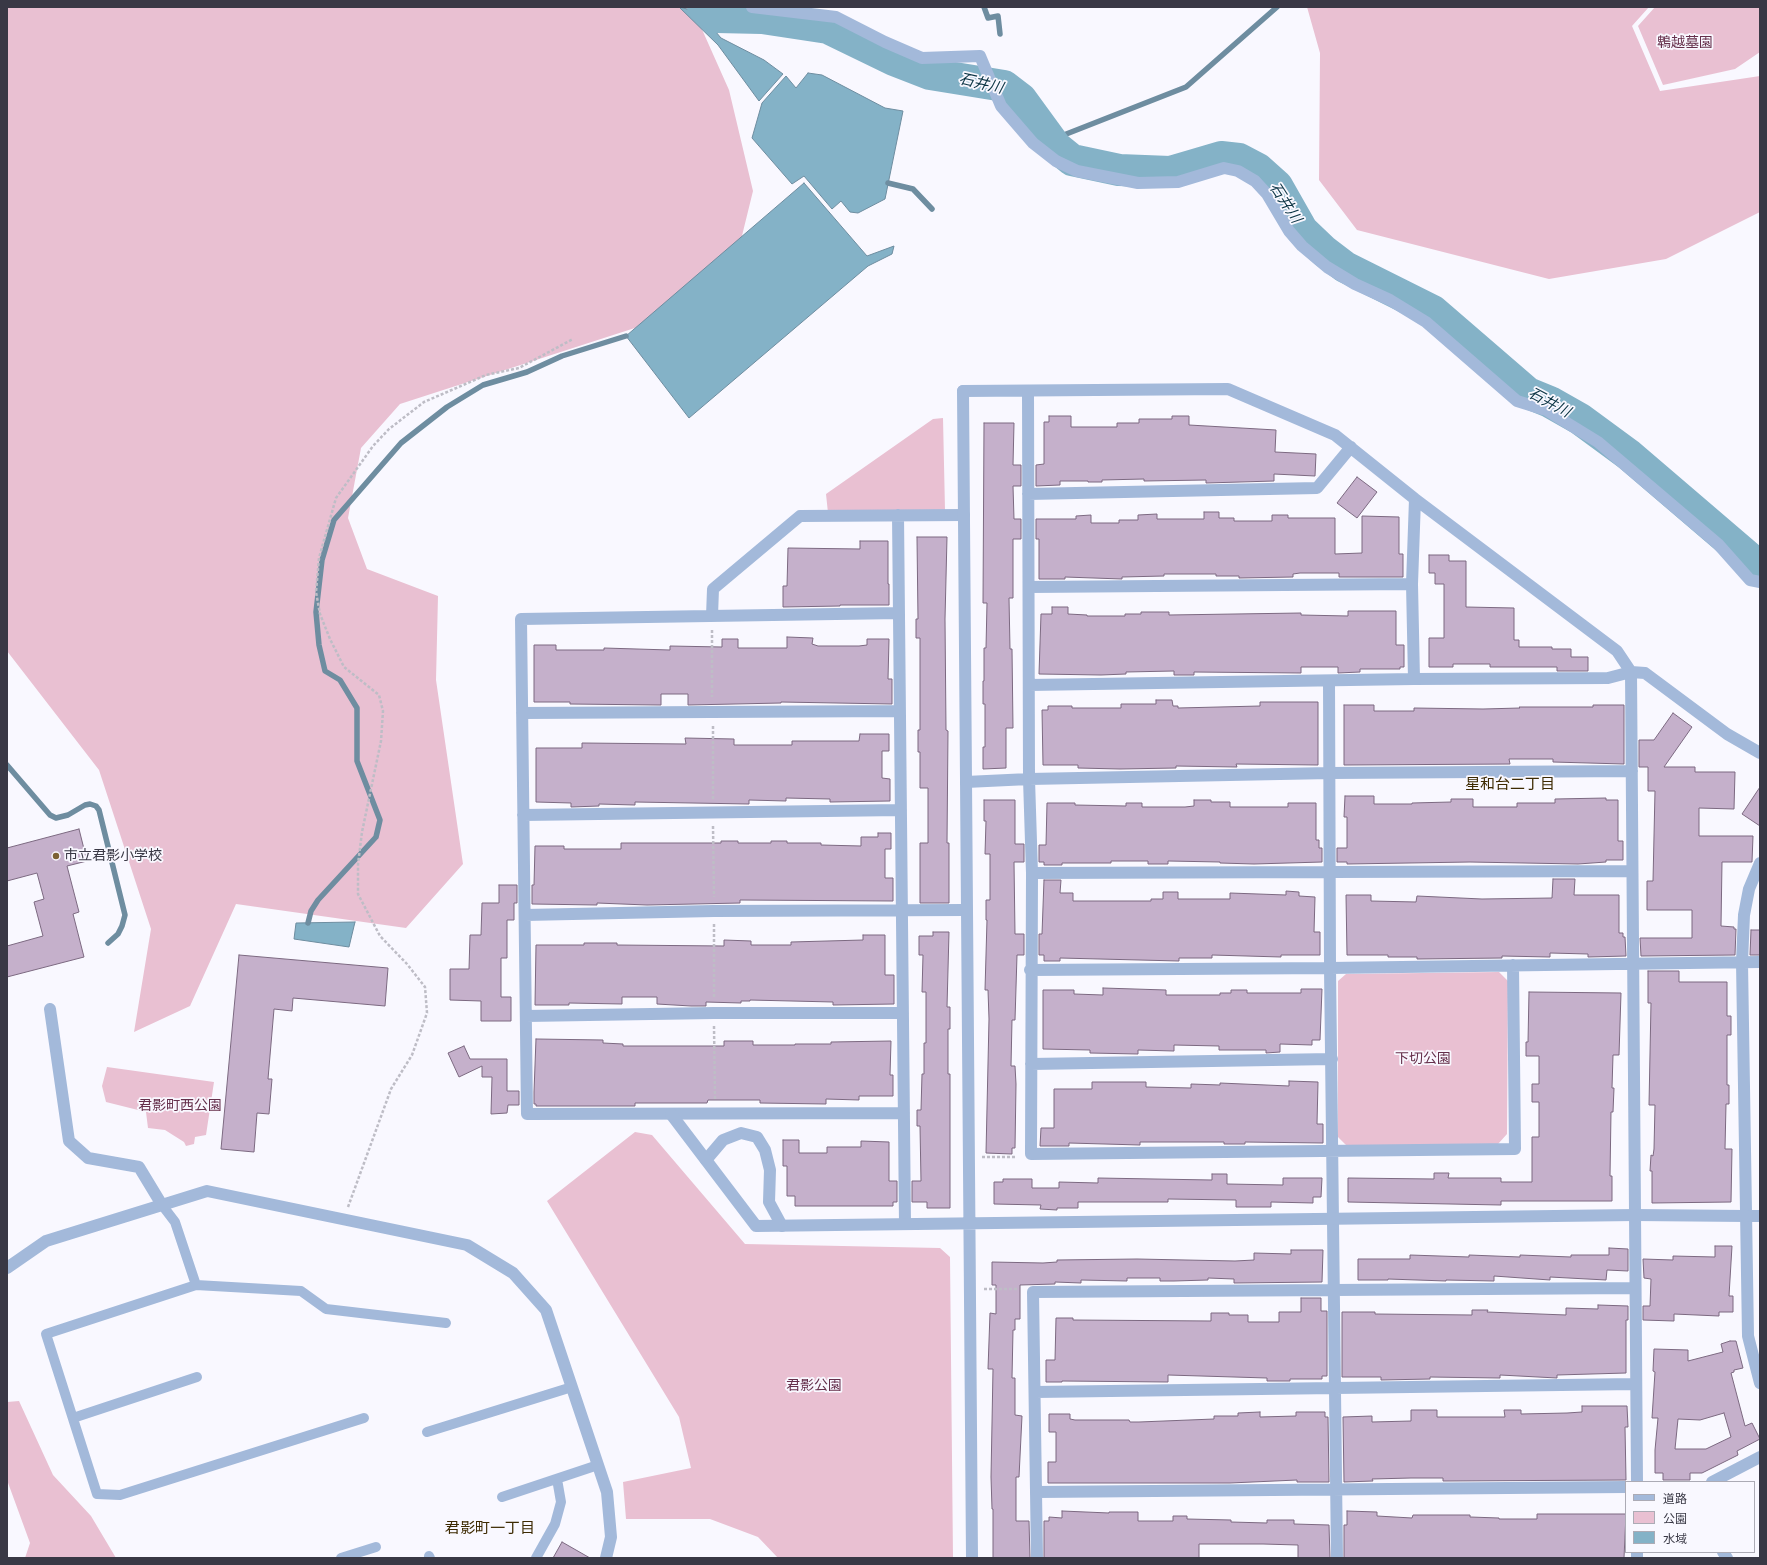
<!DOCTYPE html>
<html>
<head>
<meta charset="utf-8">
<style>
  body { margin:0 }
  #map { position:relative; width:1767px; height:1565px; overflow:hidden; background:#f9f8ff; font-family:Arial,"Noto Sans JP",sans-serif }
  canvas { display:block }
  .frame { position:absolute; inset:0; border:8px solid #393845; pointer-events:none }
  .legend { position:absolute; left:1625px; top:1481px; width:130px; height:72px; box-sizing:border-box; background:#f9f8ff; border:1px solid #acabb5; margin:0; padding:5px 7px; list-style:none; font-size:12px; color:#393845 }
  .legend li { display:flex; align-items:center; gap:8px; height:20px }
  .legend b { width:20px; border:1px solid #acabb5 }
</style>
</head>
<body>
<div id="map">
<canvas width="1767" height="1565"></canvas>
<div class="frame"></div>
<ul class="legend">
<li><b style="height:5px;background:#a3b9da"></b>道路</li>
<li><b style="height:11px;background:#e9c0d2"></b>公園</li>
<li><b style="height:11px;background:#84b2c7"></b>水域</li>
</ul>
</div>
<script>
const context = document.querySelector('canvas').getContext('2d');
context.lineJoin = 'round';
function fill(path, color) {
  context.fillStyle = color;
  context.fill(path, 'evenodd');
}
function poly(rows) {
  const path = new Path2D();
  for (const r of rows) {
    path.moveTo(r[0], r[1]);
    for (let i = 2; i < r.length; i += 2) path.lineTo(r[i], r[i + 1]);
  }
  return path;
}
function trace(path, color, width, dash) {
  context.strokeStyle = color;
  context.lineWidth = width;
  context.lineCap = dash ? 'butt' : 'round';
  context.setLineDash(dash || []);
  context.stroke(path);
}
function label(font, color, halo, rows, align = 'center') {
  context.font = font + ' Arial,"Noto Sans JP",sans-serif';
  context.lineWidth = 3.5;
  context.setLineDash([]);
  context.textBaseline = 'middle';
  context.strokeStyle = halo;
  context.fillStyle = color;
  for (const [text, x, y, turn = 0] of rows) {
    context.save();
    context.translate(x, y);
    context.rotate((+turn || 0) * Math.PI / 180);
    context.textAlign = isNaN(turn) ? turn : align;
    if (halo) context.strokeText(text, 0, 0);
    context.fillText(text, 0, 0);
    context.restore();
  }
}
const green = poly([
  [7,7,692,7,729,90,753,191,738,252,641,326,400,404,361,448,348,518,367,569,438,596,436,680,463,864,406,928,236,904,190,1006,134,1032,151,929,99,770,7,651],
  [1307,7,1649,7,1632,26,1660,91,1760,76,1760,212,1666,259,1549,279,1357,230,1319,180,1320,53],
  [1655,7,1760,7,1760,52,1735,69,1663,85,1638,26],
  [943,418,945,510,828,513,826,494,933,419],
  [1499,972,1508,981,1507,1134,1498,1144,1347,1146,1338,1137,1338,981,1346,974],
  [107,1067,214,1082,206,1135,195,1137,194,1144,186,1146,184,1142,165,1130,148,1128,146,1112,106,1102,102,1086],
  [635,1132,652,1135,745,1244,940,1248,950,1257,953,1558,778,1558,758,1537,710,1519,626,1519,623,1482,691,1468,679,1417,547,1201],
  [19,1401,53,1475,91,1516,116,1558,25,1558,30,1543,7,1480,7,1402]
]);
const water = poly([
  [679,7,699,12,721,38,764,60,783,74,759,101,718,45,679,7],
  [808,73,822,75,885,108,903,111,885,199,858,213,850,212,841,201,832,209,804,176,792,184,752,138,762,103,786,76,796,88,808,73],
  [804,183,867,256,894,246,892,254,868,266,689,418,626,336,804,183],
  [355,922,349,947,294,939,296,923,355,922]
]);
const stream = poly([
  [984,7,988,18,998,16,1000,34],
  [1051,140,1186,87,1277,7],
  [888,183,913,189,932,209],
  [7,765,50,815,56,818,68,815,85,805,90,804,96,806,99,810,125,915,122,926,118,934,108,943],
  [308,923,311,911,318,900,376,837,380,820,357,761,357,708,340,680,325,671,319,645,316,612,322,560,334,520,401,443,447,407,483,385,527,372,562,356,626,336]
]);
const river = poly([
  [703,7,707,8,717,17,762,18,828,28,894,60,930,74,1004,86,1021,99,1056,147,1072,160,1119,170,1170,172,1221,157,1239,159,1258,169,1277,186,1302,230,1324,251,1345,267,1433,311,1528,393,1550,402,1580,419,1629,455,1760,567]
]);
const building = poly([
  [1049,416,1071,416,1071,427,1117,427,1117,423,1139,423,1139,419,1172,419,1172,416,1189,416,1189,425,1276,430,1275,452,1316,454,1315,476,1274,474,1274,481,1206,483,1206,480,1144,481,1144,479,1102,480,1102,482,1088,482,1088,481,1060,481,1060,485,1036,486,1036,465,1044,464,1044,422,1049,422,1049,416],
  [984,423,1014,423,1013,465,1021,465,1021,486,1013,486,1014,519,1021,519,1021,539,1013,539,1013,598,1009,598,1010,649,1012,649,1013,728,1006,728,1006,768,983,769,983,747,985,747,985,704,983,704,983,681,984,681,984,648,986,648,987,603,983,603,984,423],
  [1357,477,1377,492,1357,518,1337,503,1357,477],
  [1204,512,1219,512,1219,518,1234,518,1234,521,1272,521,1272,515,1288,515,1288,518,1335,518,1335,554,1362,553,1362,516,1399,517,1399,554,1403,554,1403,577,1339,577,1339,573,1300,573,1293,574,1293,577,1239,578,1239,576,1216,576,1216,574,1164,574,1164,576,1122,577,1122,579,1065,577,1065,579,1039,579,1039,539,1036,539,1036,519,1076,519,1076,516,1091,515,1091,523,1119,523,1119,520,1138,520,1138,515,1157,514,1157,519,1204,519,1204,512],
  [917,537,947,537,945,619,946,730,948,731,947,843,949,843,949,903,920,903,920,843,928,843,928,788,920,788,920,752,918,752,918,730,920,730,920,638,916,638,916,619,918,619,917,537],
  [860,541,888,541,888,584,889,584,889,605,840,605,840,606,783,607,783,586,787,586,788,548,860,549,860,541],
  [1429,555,1449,555,1449,561,1466,561,1466,607,1514,608,1514,640,1519,640,1519,647,1552,647,1552,649,1571,649,1571,657,1588,657,1588,671,1557,671,1557,667,1490,667,1490,664,1453,664,1453,667,1429,667,1429,638,1444,638,1444,584,1435,584,1435,573,1429,573,1429,555],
  [1052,607,1068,607,1068,614,1087,615,1087,616,1125,616,1125,614,1141,614,1141,612,1169,612,1169,615,1301,613,1301,615,1348,616,1348,611,1396,611,1396,645,1404,645,1404,667,1400,667,1400,669,1360,669,1360,672,1338,673,1338,667,1301,667,1301,673,1194,672,1194,675,1174,675,1174,671,1126,672,1126,674,1101,675,1039,674,1041,614,1052,614,1052,607],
  [787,637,813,638,812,644,818,646,859,646,867,645,867,639,889,639,888,679,892,679,892,704,781,702,781,703,688,705,688,694,661,694,661,705,570,704,570,702,534,702,534,645,556,645,556,650,604,650,604,648,670,650,670,646,722,647,722,639,738,639,738,648,787,648,787,637],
  [1156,700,1172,700,1173,706,1178,706,1178,708,1260,706,1260,702,1318,702,1318,765,1236,764,1237,767,1176,766,1176,768,1120,769,1078,768,1078,765,1043,765,1042,710,1048,710,1048,706,1072,706,1072,708,1121,708,1121,704,1156,704,1156,700],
  [1344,705,1374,705,1374,711,1414,711,1414,708,1483,709,1520,708,1519,707,1593,707,1593,705,1624,705,1624,764,1553,762,1553,759,1509,759,1510,764,1344,765,1344,705],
  [1673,713,1692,727,1664,767,1695,767,1695,772,1735,772,1734,809,1699,808,1699,836,1753,836,1752,862,1722,862,1721,926,1734,927,1734,929,1736,929,1735,955,1641,956,1640,938,1692,938,1692,910,1647,910,1647,881,1653,881,1655,791,1648,791,1648,767,1639,767,1639,740,1654,740,1673,713],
  [860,734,889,734,889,751,882,751,882,778,890,779,890,801,830,802,830,799,786,798,786,801,749,800,749,804,635,802,635,805,599,804,599,806,571,807,571,803,536,802,536,748,582,748,582,743,686,744,685,738,734,739,734,745,792,745,792,741,859,741,860,734],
  [1760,787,1760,826,1742,814,1760,787],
  [1345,796,1374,796,1374,804,1412,804,1412,803,1451,802,1451,799,1473,799,1473,807,1517,807,1517,803,1555,803,1555,799,1606,798,1606,800,1618,800,1618,841,1623,841,1623,860,1606,860,1606,862,1578,864,1470,862,1347,864,1347,862,1337,862,1337,848,1347,848,1347,817,1344,817,1345,796],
  [984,800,1015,800,1015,844,1024,844,1024,862,1014,862,1015,934,1024,934,1024,955,1017,955,1015,1020,1012,1020,1011,1066,1015,1066,1016,1084,1015,1148,1012,1148,1012,1154,986,1153,989,1019,988,990,985,990,987,920,986,920,986,900,990,900,990,854,985,854,986,821,984,821,984,800],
  [1194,800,1211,800,1211,802,1230,802,1230,807,1288,807,1288,803,1316,803,1316,840,1319,840,1319,848,1322,848,1322,862,1254,864,1220,863,1220,862,1168,861,1168,864,1148,864,1148,861,1111,861,1111,863,1062,863,1062,865,1044,865,1044,862,1039,862,1039,845,1046,845,1047,803,1075,803,1075,805,1126,806,1126,803,1142,803,1142,807,1185,807,1194,806,1194,800],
  [79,829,87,861,67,866,79,912,73,914,84,957,7,977,7,946,43,936,34,902,44,899,37,873,7,881,7,848,79,829],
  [878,833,891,833,891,849,885,849,885,878,893,878,893,901,740,900,740,903,647,905,597,903,597,905,532,904,532,885,534,885,535,846,564,846,564,849,621,849,621,843,721,843,721,841,738,841,738,843,771,843,771,841,787,841,787,843,821,843,821,845,861,846,861,837,878,837,878,833],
  [1553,879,1575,879,1574,895,1619,895,1619,933,1623,933,1623,937,1625,937,1626,956,1588,957,1588,954,1550,953,1550,957,1502,956,1502,958,1417,959,1417,957,1388,957,1388,955,1347,955,1346,895,1371,895,1371,901,1416,902,1417,896,1482,899,1552,898,1553,879],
  [1044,880,1061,880,1060,893,1073,893,1073,901,1151,901,1151,899,1163,899,1163,892,1178,892,1178,899,1230,899,1230,893,1286,895,1286,891,1299,892,1299,896,1315,897,1314,932,1320,932,1320,955,1281,955,1281,957,1212,955,1212,958,1179,958,1179,961,1060,958,1060,961,1044,961,1044,955,1039,955,1039,934,1042,934,1044,880],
  [499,885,517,885,517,903,514,903,514,920,507,920,507,958,501,958,501,997,511,997,511,1021,481,1021,481,1001,450,1000,450,969,469,969,470,935,481,935,482,903,499,903,499,885],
  [1751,930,1760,930,1760,955,1750,955,1751,930],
  [933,932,949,932,947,1007,950,1007,950,1029,948,1029,948,1074,950,1074,950,1208,927,1208,927,1202,912,1202,912,1181,921,1181,920,1126,917,1126,917,1110,921,1110,922,1074,924,1074,924,1043,926,1043,926,992,922,992,923,955,919,955,919,936,933,936,933,932],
  [863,935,885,935,885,975,894,975,894,1004,833,1005,833,1002,750,1000,750,1001,741,1001,741,1003,706,1002,706,1006,691,1006,657,1004,657,997,622,997,622,1004,569,1003,569,1005,535,1005,536,945,584,945,584,943,617,943,617,945,724,946,724,940,751,941,751,945,791,945,791,942,863,940,863,935],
  [239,955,388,968,385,1006,293,998,292,1011,274,1009,268,1079,272,1079,269,1114,257,1113,254,1152,221,1149,239,955],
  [1648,971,1679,971,1679,982,1727,982,1727,1016,1731,1016,1731,1035,1727,1035,1727,1085,1729,1085,1729,1104,1726,1104,1725,1149,1732,1149,1731,1202,1652,1203,1652,1171,1650,1171,1651,1155,1653,1156,1654,1149,1655,1105,1649,1105,1651,1003,1648,1003,1648,971],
  [1103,988,1166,990,1166,995,1220,995,1220,993,1231,993,1231,990,1247,990,1247,993,1301,993,1301,989,1322,989,1320,1040,1312,1040,1312,1045,1280,1044,1280,1052,1266,1053,1266,1050,1219,1050,1219,1046,1174,1045,1174,1051,1138,1050,1138,1054,1090,1053,1090,1050,1043,1049,1043,990,1074,990,1074,994,1103,995,1103,988],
  [1529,992,1621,993,1619,1055,1613,1055,1612,1088,1614,1088,1613,1112,1611,1112,1610,1176,1612,1176,1612,1201,1501,1201,1501,1205,1348,1202,1348,1178,1434,1179,1434,1173,1449,1173,1448,1178,1501,1178,1501,1182,1532,1182,1532,1137,1539,1137,1539,1102,1532,1102,1532,1084,1539,1084,1539,1056,1526,1056,1526,1042,1528,1042,1529,992],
  [536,1039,603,1040,603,1043,623,1044,623,1046,724,1046,724,1041,753,1041,753,1045,795,1045,795,1044,831,1044,831,1042,891,1041,890,1075,893,1075,893,1096,859,1096,859,1100,826,1099,826,1104,760,1103,760,1100,708,1100,707,1103,635,1103,635,1106,536,1106,536,1104,534,1104,534,1092,536,1039],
  [464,1046,470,1059,507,1059,507,1091,519,1091,519,1105,508,1105,507,1113,491,1114,492,1077,482,1077,482,1066,459,1077,448,1053,464,1046],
  [1289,1081,1318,1082,1317,1124,1323,1124,1323,1143,1245,1142,1245,1144,1224,1144,1224,1142,1140,1142,1140,1145,1069,1143,1069,1146,1040,1146,1041,1128,1054,1128,1054,1089,1092,1089,1092,1082,1146,1082,1146,1087,1191,1088,1191,1084,1220,1085,1220,1083,1289,1086,1289,1081],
  [783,1140,799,1140,799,1153,827,1153,827,1147,861,1147,861,1141,889,1142,889,1181,897,1181,897,1202,893,1202,893,1206,795,1206,795,1196,787,1196,787,1166,783,1166,783,1140],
  [1212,1174,1227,1174,1227,1184,1283,1185,1283,1178,1322,1178,1321,1197,1313,1197,1313,1203,1271,1202,1271,1207,1236,1207,1236,1200,1168,1199,1168,1202,1078,1202,1078,1208,1057,1208,1057,1210,1040,1209,1041,1205,994,1204,994,1182,1003,1182,1003,1179,1032,1179,1032,1188,1059,1188,1059,1182,1098,1183,1098,1178,1212,1180,1212,1174],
  [1715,1246,1732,1246,1729,1296,1733,1296,1733,1312,1719,1312,1719,1316,1674,1314,1674,1321,1643,1320,1643,1306,1650,1306,1651,1279,1644,1278,1643,1259,1673,1260,1673,1256,1715,1257,1715,1246],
  [1609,1248,1628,1249,1628,1271,1607,1270,1606,1280,1550,1277,1550,1280,1494,1276,1494,1281,1446,1280,1446,1281,1388,1279,1388,1280,1358,1280,1358,1259,1410,1259,1410,1255,1469,1257,1469,1255,1520,1257,1520,1255,1571,1257,1571,1255,1609,1255,1609,1248],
  [1291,1250,1323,1250,1322,1282,1234,1283,1234,1279,1208,1278,1208,1280,1174,1281,1160,1281,1160,1278,1127,1278,1127,1281,1081,1280,1081,1283,1055,1282,1055,1284,1020,1285,1020,1319,1015,1319,1015,1330,1013,1330,1012,1378,1015,1378,1015,1415,1022,1416,1019,1477,1016,1477,1016,1521,1029,1521,1030,1558,993,1558,993,1509,992,1509,991,1477,993,1369,988,1369,990,1313,996,1314,996,1285,992,1285,992,1262,1043,1263,1057,1262,1057,1260,1137,1259,1235,1261,1254,1260,1254,1253,1291,1254,1291,1250],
  [1301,1298,1321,1298,1321,1311,1327,1311,1327,1376,1322,1376,1322,1379,1290,1379,1290,1381,1267,1381,1267,1378,1168,1375,1168,1382,1062,1381,1062,1382,1046,1382,1046,1360,1055,1360,1056,1318,1073,1318,1073,1320,1211,1321,1211,1313,1229,1313,1229,1315,1248,1315,1248,1322,1279,1322,1279,1312,1301,1312,1301,1298],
  [1598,1305,1628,1306,1628,1320,1626,1320,1626,1373,1557,1375,1557,1378,1500,1375,1500,1378,1430,1377,1430,1379,1381,1380,1381,1377,1342,1377,1342,1312,1375,1312,1375,1314,1472,1315,1472,1310,1488,1310,1487,1312,1566,1315,1566,1308,1598,1309,1598,1305],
  [1730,1341,1736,1341,1743,1368,1734,1370,1734,1372,1731,1373,1745,1426,1752,1423,1760,1439,1737,1451,1738,1455,1702,1473,1690,1473,1690,1480,1663,1480,1663,1473,1655,1473,1655,1450,1658,1418,1652,1418,1655,1372,1653,1371,1654,1349,1688,1350,1688,1361,1723,1352,1721,1344,1730,1341],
  [1724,1413,1731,1437,1706,1449,1675,1449,1678,1419,1700,1420,1724,1413],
  [1582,1406,1627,1406,1628,1427,1625,1427,1626,1480,1443,1481,1443,1478,1411,1478,1372,1479,1373,1481,1344,1482,1343,1417,1372,1416,1372,1422,1411,1421,1411,1410,1437,1410,1437,1417,1505,1417,1504,1410,1521,1410,1521,1414,1567,1413,1582,1412,1582,1406],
  [1260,1412,1260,1417,1296,1416,1296,1412,1325,1412,1325,1417,1328,1417,1329,1482,1297,1482,1297,1480,1230,1483,1048,1483,1048,1462,1056,1462,1056,1432,1049,1432,1049,1414,1070,1414,1070,1419,1075,1420,1129,1420,1130,1422,1139,1422,1214,1419,1214,1416,1238,1416,1238,1413,1260,1412],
  [1062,1511,1109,1513,1109,1512,1138,1512,1138,1521,1173,1521,1173,1516,1187,1516,1187,1519,1231,1520,1231,1522,1267,1523,1267,1520,1294,1520,1294,1524,1329,1525,1330,1558,1298,1558,1298,1545,1263,1544,1199,1544,1199,1558,1044,1558,1044,1521,1049,1521,1049,1517,1062,1518,1062,1511],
  [1347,1511,1377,1512,1377,1516,1412,1518,1413,1515,1470,1515,1470,1517,1499,1518,1499,1519,1537,1519,1537,1514,1626,1514,1624,1558,1344,1558,1344,1525,1347,1525,1347,1511],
  [562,1542,590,1558,553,1558,562,1542]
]);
const path = poly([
  [712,630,712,697],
  [713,726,713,799],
  [713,826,714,897],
  [714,924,714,999],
  [714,1026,715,1099],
  [982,1157,1017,1157],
  [348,1207,391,1089,412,1055,427,1013,425,987,407,964,380,936,358,894,358,864,362,832,381,741,383,711,379,695,344,667,330,639,320,614,316,592,319,558,336,498,373,446,389,429,424,402,486,375,519,368,573,339],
  [984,1289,1019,1289]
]);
const service = poly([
  [162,1205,175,1222,196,1285],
  [73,1418,197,1377],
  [364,1418,120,1495,97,1494,46,1334,196,1285,301,1291,326,1309,446,1323],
  [427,1432,572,1387],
  [502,1497,598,1465],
  [429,1556,430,1558],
  [341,1558,376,1547],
  [536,1558,555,1524,561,1502,557,1479]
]);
const minor = poly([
  [752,7,836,17,885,42,922,58,980,56,1001,106,1033,143,1056,161,1077,171,1138,183,1178,182,1224,168,1238,171,1255,181,1267,194,1289,231,1302,246,1327,267,1355,284,1390,300,1426,322,1517,401,1546,410,1598,442,1718,544,1750,580,1760,582],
  [963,391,1228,389,1335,435,1415,499,1617,651,1631,672,1637,1482],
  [1028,391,1029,779,1032,873,1031,1154,1515,1149,1513,965],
  [1028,494,1317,488,1351,447],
  [898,515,905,1223],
  [1029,587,1412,584],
  [899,613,521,619,527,1114,904,1113],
  [712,616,713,589,800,516,964,515],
  [1414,679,1412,584,1415,499],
  [1329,681,1330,968,1337,1558],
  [1029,685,1414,679,1608,678,1631,672,1645,673,1727,734,1760,753],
  [522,713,900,711],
  [966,782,1029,779,1330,773,1632,771],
  [523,815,901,810],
  [1760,863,1749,889,1744,915,1742,962,1748,1336,1760,1383],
  [1032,873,1632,871],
  [525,915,714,911,966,910],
  [1030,970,1330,968,1760,962],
  [50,1009,69,1141,88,1158,139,1167,162,1205],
  [526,1016,714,1013,903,1013],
  [1031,1064,1332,1059],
  [706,1160,723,1140,741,1133,757,1137,765,1150,770,1170,769,1202,782,1226],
  [1747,1216,1760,1216],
  [1035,1392,1636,1384],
  [1712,1482,1760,1457],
  [1036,1492,1626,1487],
  [1723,1552,1727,1558],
  [1037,1558,1033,1292,1635,1288],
  [1637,1558,1637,1552]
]);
const tertiary = poly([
  [963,391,972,1558],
  [671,1114,756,1226,1635,1215,1747,1216],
  [7,1268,46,1241,207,1191,467,1245,513,1273,546,1310,607,1492,611,1537,606,1558]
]);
const markers = [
  [56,856,4,"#7c6234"]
];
const parkNames = [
  ["鵯越墓園",1685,43],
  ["下切公園",1423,1059],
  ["君影町西公園",180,1106],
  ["君影公園",814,1386]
];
const poiNames = [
  ["市立君影小学校",64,856]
];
const waterNames = [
  ["石井川",981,84,13],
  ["石井川",1285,203,57],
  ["石井川",1549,403,28]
];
const neighbourhoodNames = [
  ["星和台二丁目",1510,785],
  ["君影町一丁目",490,1529]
];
fill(green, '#e9c0d2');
fill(water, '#84b2c7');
trace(water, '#6e8da0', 1);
trace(stream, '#6e8da0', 5.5);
trace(river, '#84b2c7', 32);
fill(building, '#c5b0cb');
trace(building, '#7c6981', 1);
trace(path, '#bebdc6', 2.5, [3, 2]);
trace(service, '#a3b9da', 10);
trace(minor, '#a3b9da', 12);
trace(tertiary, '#a3b9da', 12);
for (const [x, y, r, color] of markers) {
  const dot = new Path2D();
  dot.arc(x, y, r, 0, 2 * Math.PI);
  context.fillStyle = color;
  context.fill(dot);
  trace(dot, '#f9f8ff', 1.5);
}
label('14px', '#652f4b', '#f9f8ff', parkNames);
label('14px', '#393845', '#f9f8ff', poiNames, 'left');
label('italic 15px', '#0b3444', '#f9f8ff', waterNames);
label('15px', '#3d2a02', '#f9f8ff', neighbourhoodNames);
</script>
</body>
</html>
